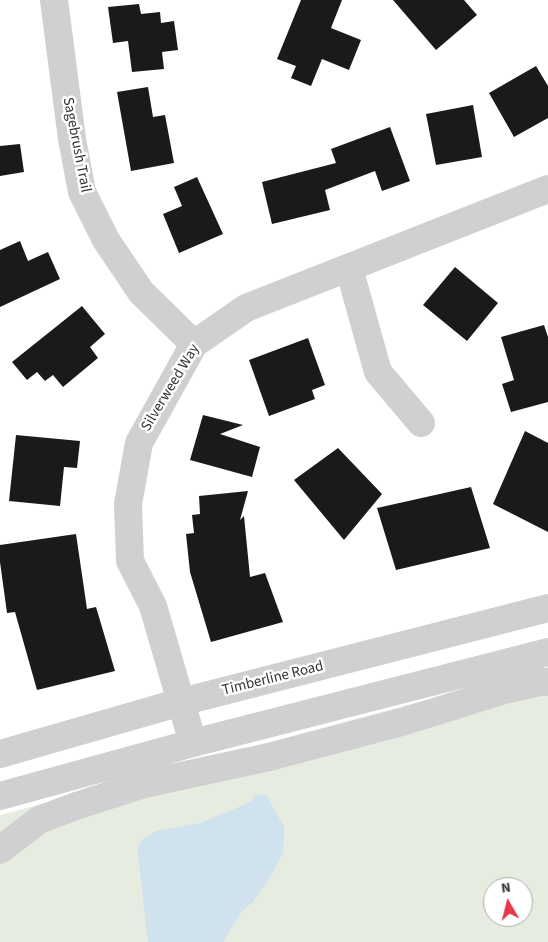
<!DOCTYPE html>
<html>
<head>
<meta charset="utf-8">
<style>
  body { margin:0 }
  #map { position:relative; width:548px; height:942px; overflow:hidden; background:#fff; font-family:"Source Sans 3",sans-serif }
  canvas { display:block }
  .north { position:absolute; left:483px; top:877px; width:50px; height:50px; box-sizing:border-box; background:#fff; border:1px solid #adadad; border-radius:50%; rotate:352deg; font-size:14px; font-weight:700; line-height:20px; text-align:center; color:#333 }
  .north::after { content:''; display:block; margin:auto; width:18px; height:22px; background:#e63946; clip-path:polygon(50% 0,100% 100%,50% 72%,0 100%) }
</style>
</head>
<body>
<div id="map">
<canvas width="548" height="942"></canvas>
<div class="north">N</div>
</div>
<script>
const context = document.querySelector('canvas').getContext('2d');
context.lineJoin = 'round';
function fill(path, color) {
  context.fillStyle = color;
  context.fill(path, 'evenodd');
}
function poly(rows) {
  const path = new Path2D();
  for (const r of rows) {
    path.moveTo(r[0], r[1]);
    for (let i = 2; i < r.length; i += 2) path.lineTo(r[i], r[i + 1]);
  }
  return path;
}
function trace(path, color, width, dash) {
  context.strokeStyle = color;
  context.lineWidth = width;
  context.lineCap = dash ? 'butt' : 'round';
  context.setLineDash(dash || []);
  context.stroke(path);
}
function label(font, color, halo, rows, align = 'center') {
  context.font = font + ' "Source Sans 3",sans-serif';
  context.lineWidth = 5;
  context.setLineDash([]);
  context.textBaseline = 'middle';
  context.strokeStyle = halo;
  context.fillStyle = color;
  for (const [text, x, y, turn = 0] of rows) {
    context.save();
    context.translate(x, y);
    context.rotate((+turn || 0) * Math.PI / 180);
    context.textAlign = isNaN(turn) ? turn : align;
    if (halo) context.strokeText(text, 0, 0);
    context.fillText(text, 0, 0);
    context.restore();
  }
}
const green = poly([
  [548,667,548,942,0,942,0,815],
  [493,887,523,887,523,917,493,917]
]);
const water = poly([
  [266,794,284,827,283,853,269,879,253,902,242,911,223,942,148,942,138,855,138,846,143,839,156,831,200,823,246,804,253,800,253,796]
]);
const building = poly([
  [301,0,342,0,331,28,361,40,349,70,322,59,311,86,291,78,296,66,277,59],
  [393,0,464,0,477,15,436,50],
  [139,4,141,14,160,12,161,23,174,21,178,50,162,52,164,69,132,72,128,41,113,43,108,7],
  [536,66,548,86,548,118,514,137,489,93],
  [148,87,153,117,165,115,174,163,131,171,117,92],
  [473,105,482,157,436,165,426,114],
  [390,127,410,181,382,191,375,171,325,190,330,210,272,224,262,182,336,163,331,149],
  [20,144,24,172,0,176,0,146],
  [197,177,223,234,179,253,163,214,182,206,174,187],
  [20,241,28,261,48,252,60,279,0,307,0,250],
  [455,267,498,303,467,341,423,305],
  [82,306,105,334,90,347,98,358,63,387,53,375,45,381,37,372,27,380,12,362],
  [544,325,548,337,548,402,511,412,502,384,514,380,501,337],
  [308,338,325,385,312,390,315,399,269,416,249,360],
  [203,415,243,425,220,434,260,447,252,477,190,460],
  [525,431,548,443,548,532,493,504],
  [16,435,80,441,77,468,64,467,60,506,9,501],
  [338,448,382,494,344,540,294,480],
  [471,487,490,548,396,570,377,508],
  [248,491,240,520,244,516,250,577,265,573,283,622,211,642,190,572,186,534,194,533,192,515,200,514,199,496],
  [76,534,87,609,96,607,115,671,37,690,15,612,7,613,0,562,0,545]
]);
const minor = poly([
  [54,0,72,139,82,192,106,240,141,292,194,344],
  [349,268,378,372,421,423],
  [193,743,153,606,130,561,128,504,139,443,194,344,246,308,548,189],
  [0,754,181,702,548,608],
  [0,796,193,743,548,652],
  [0,850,39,820,76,806,144,784,269,757,402,722,508,689,540,682,548,682]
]);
const streetNames = [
  ["Sagebrush Trail",76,145,79],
  ["Silverweed Way",171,388,-59],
  ["Timberline Road",273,679,-14]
];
fill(green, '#e6ecdf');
fill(water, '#cfe2ee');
fill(building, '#1a1a1a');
trace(minor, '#d0d0d0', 28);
label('15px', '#333', '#fff', streetNames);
</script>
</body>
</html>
